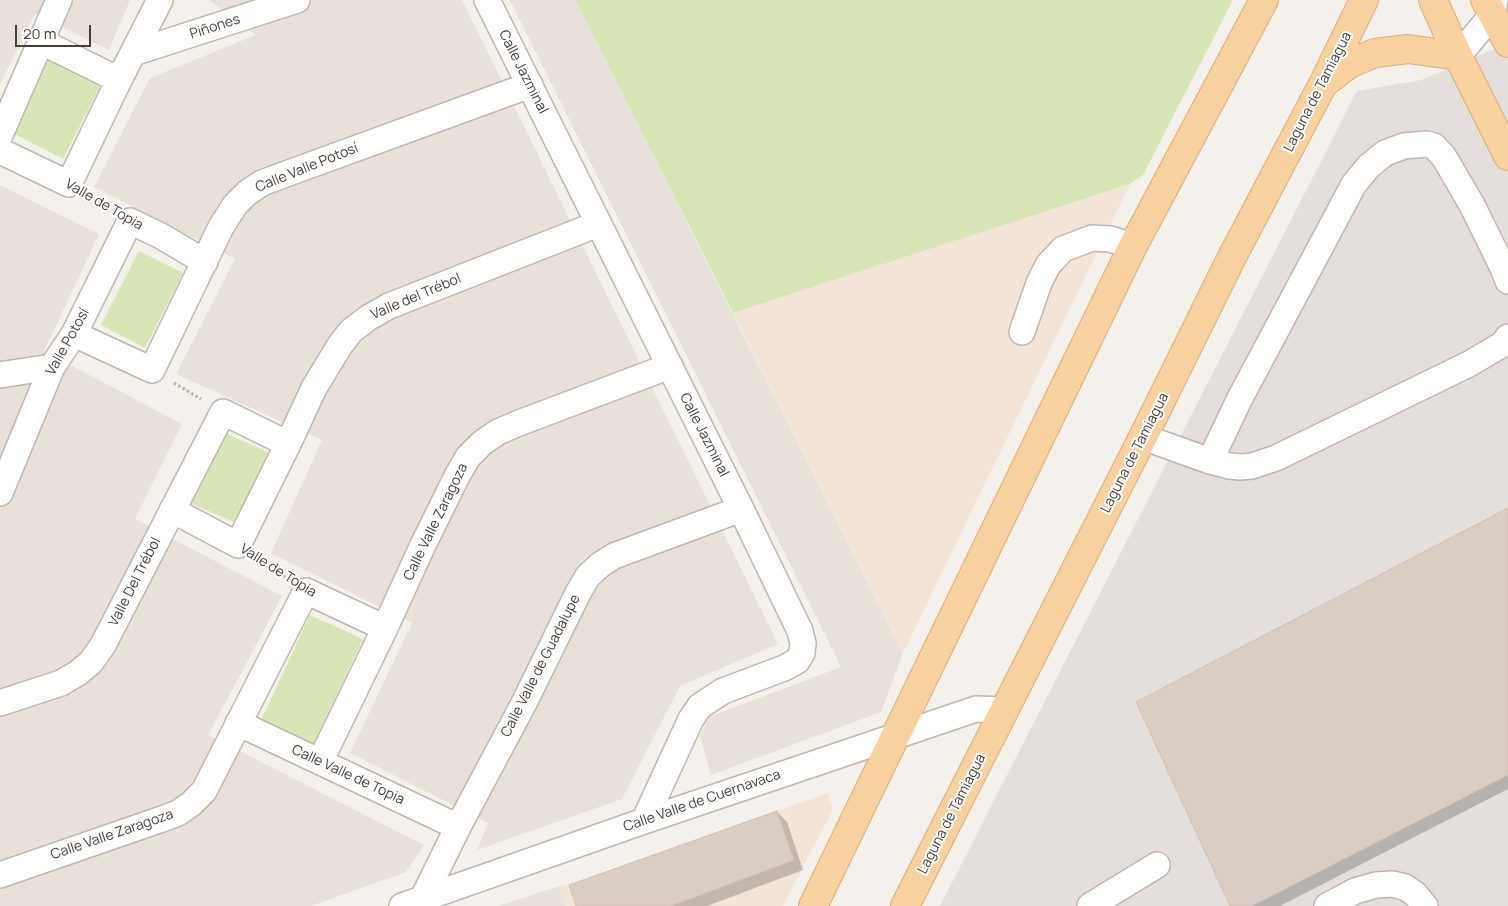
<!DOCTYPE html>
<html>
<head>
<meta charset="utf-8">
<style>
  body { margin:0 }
  #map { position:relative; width:1508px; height:906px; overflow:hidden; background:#f4f0eb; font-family:Manrope,sans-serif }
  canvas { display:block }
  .scale { position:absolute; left:15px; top:25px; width:76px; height:22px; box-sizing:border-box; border:2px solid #484039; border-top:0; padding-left:6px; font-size:15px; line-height:18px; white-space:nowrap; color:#484039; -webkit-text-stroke:4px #fff; paint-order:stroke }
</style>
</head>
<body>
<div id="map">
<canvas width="1508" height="906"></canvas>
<div class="scale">20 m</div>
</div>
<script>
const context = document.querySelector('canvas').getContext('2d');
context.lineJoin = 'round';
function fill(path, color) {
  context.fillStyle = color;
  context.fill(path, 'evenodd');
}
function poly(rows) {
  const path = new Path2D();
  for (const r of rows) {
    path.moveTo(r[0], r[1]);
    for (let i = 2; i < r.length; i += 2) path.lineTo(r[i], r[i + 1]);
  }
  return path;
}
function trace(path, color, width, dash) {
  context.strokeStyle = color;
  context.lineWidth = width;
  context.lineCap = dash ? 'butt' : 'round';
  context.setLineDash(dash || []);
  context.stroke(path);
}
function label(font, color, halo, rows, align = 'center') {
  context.font = font + ' Manrope,sans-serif';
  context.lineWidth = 4;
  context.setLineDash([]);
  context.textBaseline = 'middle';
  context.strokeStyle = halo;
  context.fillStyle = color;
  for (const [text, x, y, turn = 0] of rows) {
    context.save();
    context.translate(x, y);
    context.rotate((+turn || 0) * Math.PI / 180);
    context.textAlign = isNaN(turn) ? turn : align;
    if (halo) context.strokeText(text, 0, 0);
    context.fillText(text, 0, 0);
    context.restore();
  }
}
const residential = poly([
  [0,0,130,0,109,50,35,14,0,84],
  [209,0,462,0,778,644,680,686,622,799,477,850,488,823,350,753,412,623,271,553,322,440,176,374,235,259,94,187,150,78,256,35],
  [510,0,575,0,903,653,881,712,711,775,700,737,709,717,841,667],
  [0,185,99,234,44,351,182,424,135,519,282,596,208,735,424,845,406,872,311,906,0,906],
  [559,886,566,906,499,906]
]);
const commercial = poly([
  [1130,184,903,653,733,313],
  [828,793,833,809,783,906,566,906,559,886,569,885]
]);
const industrial = poly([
  [1508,43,1508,906,940,906,1357,91,1421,80]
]);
const green = poly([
  [575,0,1233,0,1143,175,1130,184,733,313],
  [46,54,102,82,63,159,7,130],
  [139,251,183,273,145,348,101,325],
  [218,430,270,453,238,524,186,501],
  [310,615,363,639,313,745,261,720]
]);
const shadow = poly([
  [1508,510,1508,789,1280,906,1231,906],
  [777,812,787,822,803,870,707,906,578,906]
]);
const building = poly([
  [1508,508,1508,775,1252,906,1230,906,1136,702,1508,508],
  [777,811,794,860,671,906,576,906,569,885,777,811]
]);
const path = poly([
  [90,197,108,208],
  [174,383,201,399],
  [259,559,285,577]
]);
const minor = poly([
  [487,0,741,509,800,631,803,643,802,653,797,661,784,668,723,691,700,706,691,719,644,821],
  [42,42,119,80],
  [133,53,297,0],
  [1458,56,1493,14,1495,0],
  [0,135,59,0],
  [0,151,69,184,119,80,160,0],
  [1022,332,1039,283,1048,265,1063,249,1092,238,1110,239,1133,246],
  [74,334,152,370,221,227,235,205,247,193,262,183,286,174,530,85],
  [0,375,52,367],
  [1143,437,1210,461,1229,466,1240,467,1252,466,1276,458,1469,364,1503,344,1508,337],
  [1210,461,1239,400,1354,184,1369,166,1385,153,1404,146,1426,144,1434,146,1444,157,1472,205,1503,268,1508,281],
  [0,493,52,367,74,334,130,221,161,236,205,262],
  [172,510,238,545,288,444,314,388,340,345,351,331,368,318,389,306,598,224],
  [0,703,61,683,78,673,91,662,103,645,223,412,288,444],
  [238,723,458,827],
  [320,762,385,628,422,547,457,476,468,457,482,443,498,432,519,423,670,366],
  [0,875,162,819,178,813,191,804,204,791,306,591,385,628],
  [402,906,644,821,976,709,1005,710],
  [419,906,458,827,524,703,578,593,588,576,600,565,614,556,741,509],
  [1090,906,1157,865],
  [1327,906,1355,891,1376,885,1392,884,1405,887,1415,894,1425,906]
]);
const major = poly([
  [1433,0,1458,56,1508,156],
  [1485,0,1508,43],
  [1324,83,1349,64,1375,53,1408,49,1458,56],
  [813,906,1133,246,1264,0],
  [905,906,1143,437,1232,257,1323,84,1364,0]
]);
const streetNames = [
  ["Piñones",215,27,-18],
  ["Calle Jazminal",523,72,63],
  ["Laguna de Tamiagua",1318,92,-63],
  ["Calle Valle Potosí",307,168,-22],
  ["Valle de Topia",104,205,30],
  ["Valle del Trébol",416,297,-23],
  ["Valle Potosí",68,342,-61],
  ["Calle Jazminal",704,435,63],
  ["Laguna de Tamiagua",1135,453,-63],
  ["Calle Valle Zaragoza",436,522,-64],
  ["Valle de Topia",278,571,32],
  ["Valle Del Trébol",135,582,-63],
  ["Calle Valle de Guadalupe",541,666,-63],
  ["Calle Valle de Topia",348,775,25],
  ["Calle Valle de Cuernavaca",702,801,-19],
  ["Laguna de Tamiagua",952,814,-63],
  ["Calle Valle Zaragoza",112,835,-19]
];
fill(residential, '#e8e1d9');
fill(commercial, '#f4e4d8');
fill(industrial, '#e4dfdc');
fill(green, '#d8e6b7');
fill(shadow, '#0003');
fill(building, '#d9cdc4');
trace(building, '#d0c1b5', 1);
trace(minor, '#c0b6ae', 28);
trace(major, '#ddab70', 30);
trace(path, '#c1b0a0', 3, [2.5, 2.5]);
trace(minor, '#fff', 25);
trace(major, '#f8d1a0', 28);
label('14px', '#484039', '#fff', streetNames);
</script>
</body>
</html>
